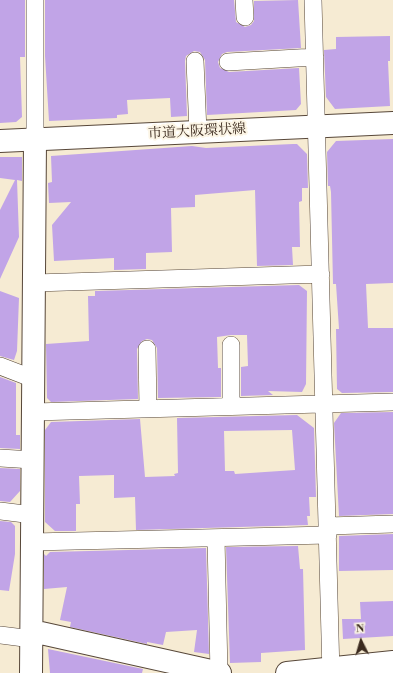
<!DOCTYPE html>
<html>
<head>
<meta charset="utf-8">
<style>
  body { margin:0 }
  #map { position:relative; width:393px; height:673px; overflow:hidden; background:#f6ebd3; font-family:"Libre Bodoni",serif }
  canvas { display:block }
  .north { position:absolute; left:341px; top:621px; width:40px; height:40px; -webkit-text-stroke:3px #fcf5e5; paint-order:stroke; rotate:355deg; font-size:11px; font-weight:700; line-height:16px; text-align:center; color:#3b2a1e }
  .north::after { content:''; display:block; margin:auto; width:14px; height:18px; background:#3b2a1e; clip-path:polygon(50% 0,100% 100%,50% 72%,0 100%) }
</style>
</head>
<body>
<div id="map">
<canvas width="393" height="673"></canvas>
<div class="north">N</div>
</div>
<script>
const context = document.querySelector('canvas').getContext('2d');
context.lineJoin = 'round';
function fill(path, color) {
  context.fillStyle = color;
  context.fill(path, 'evenodd');
}
function poly(rows) {
  const path = new Path2D();
  for (const r of rows) {
    path.moveTo(r[0], r[1]);
    for (let i = 2; i < r.length; i += 2) path.lineTo(r[i], r[i + 1]);
  }
  return path;
}
function trace(path, color, width, dash) {
  context.strokeStyle = color;
  context.lineWidth = width;
  context.lineCap = dash ? 'butt' : 'round';
  context.setLineDash(dash || []);
  context.stroke(path);
}
function label(font, color, halo, rows, align = 'center') {
  context.font = font + ' "Libre Bodoni","Noto Serif JP",serif';
  context.lineWidth = 4;
  context.setLineDash([]);
  context.textBaseline = 'middle';
  context.strokeStyle = halo;
  context.fillStyle = color;
  for (const [text, x, y, turn = 0] of rows) {
    context.save();
    context.translate(x, y);
    context.rotate((+turn || 0) * Math.PI / 180);
    context.textAlign = isNaN(turn) ? turn : align;
    if (halo) context.strokeText(text, 0, 0);
    context.fillText(text, 0, 0);
    context.restore();
  }
}
const building = poly([
  [0,0,25,0,25,57,20,57,22,117,16,122,0,123],
  [45,0,234,0,236,22,245,27,251,25,254,21,254,1,298,0,301,48,227,52,222,54,218,62,220,68,229,72,299,68,301,104,296,110,207,115,205,60,200,52,194,51,186,56,185,61,187,116,171,117,170,98,127,100,128,114,117,115,117,118,49,121,45,56],
  [390,36,390,61,388,61,390,106,335,109,326,97,324,50,336,49,336,37],
  [393,139,393,283,366,284,368,328,393,328,393,392,342,393,337,389,336,329,339,329,336,284,333,284,331,192,330,186,328,186,327,152,336,141],
  [293,144,297,144,307,154,308,188,302,188,302,201,299,202,300,247,292,247,293,265,257,266,255,190,195,195,195,207,171,208,172,252,146,253,146,269,114,270,114,258,54,261,52,225,71,202,49,203,48,183,52,182,51,156,192,146,206,148],
  [0,157,22,157,22,181,17,180,19,237,0,279,0,210,15,180,0,178],
  [299,285,307,291,306,384,302,392,268,391,273,395,241,396,241,367,248,366,247,335,231,335,217,337,218,368,221,368,221,397,158,398,157,348,152,340,147,339,142,341,137,349,138,399,51,402,47,398,46,344,89,341,88,296,95,296,95,291],
  [0,291,19,298,17,351,14,360,0,356],
  [0,377,16,383,16,435,20,435,20,449,0,448],
  [393,412,393,514,339,516,334,423,341,413],
  [297,415,314,428,316,497,309,497,310,516,307,516,308,525,136,530,135,497,114,498,114,475,79,476,80,504,76,504,76,531,55,531,45,522,45,430,51,422,140,419,145,477,175,476,174,474,178,473,177,418],
  [292,430,295,470,235,474,234,471,225,471,224,431],
  [0,468,20,469,20,491,10,502,0,501],
  [0,521,11,522,15,526,15,554,9,591,0,590],
  [393,534,393,570,339,571,339,536],
  [298,546,300,569,303,569,305,650,261,653,261,662,230,663,226,547],
  [206,548,209,654,194,652,197,630,166,632,163,645,147,642,147,644,70,627,71,622,60,620,67,587,44,589,44,554,46,556,50,552],
  [393,601,393,636,343,639,342,619,361,619,360,602],
  [48,649,143,669,142,673,50,673]
]);
const street = poly([
  [35,0,35,140],
  [244,0,245,17],
  [313,0,331,673],
  [195,61,198,132],
  [228,62,315,57],
  [35,283,321,274],
  [231,345,231,406],
  [147,349,148,409],
  [0,366,34,379],
  [34,412,393,402],
  [0,458,33,460],
  [0,511,33,515],
  [328,526,393,524],
  [216,538,219,673],
  [33,542,328,535],
  [0,635,32,639]
]);
const secondary = poly([
  [32,631,220,673],
  [31,673,35,140],
  [287,673,393,662]
]);
const primary = poly([
  [0,141,393,123]
]);
const streetNames = [
  ["市道大阪環状線",197,132,-3]
];
fill(building, '#c1a4e7');
trace(street, '#574739', 18);
trace(secondary, '#574739', 24);
trace(primary, '#574739', 24);
trace(street, '#fff', 17);
trace(secondary, '#fff', 22);
trace(primary, '#fff', 22);
label('14px', '#3b2a1e', '#fcf5e5', streetNames);
</script>
</body>
</html>
